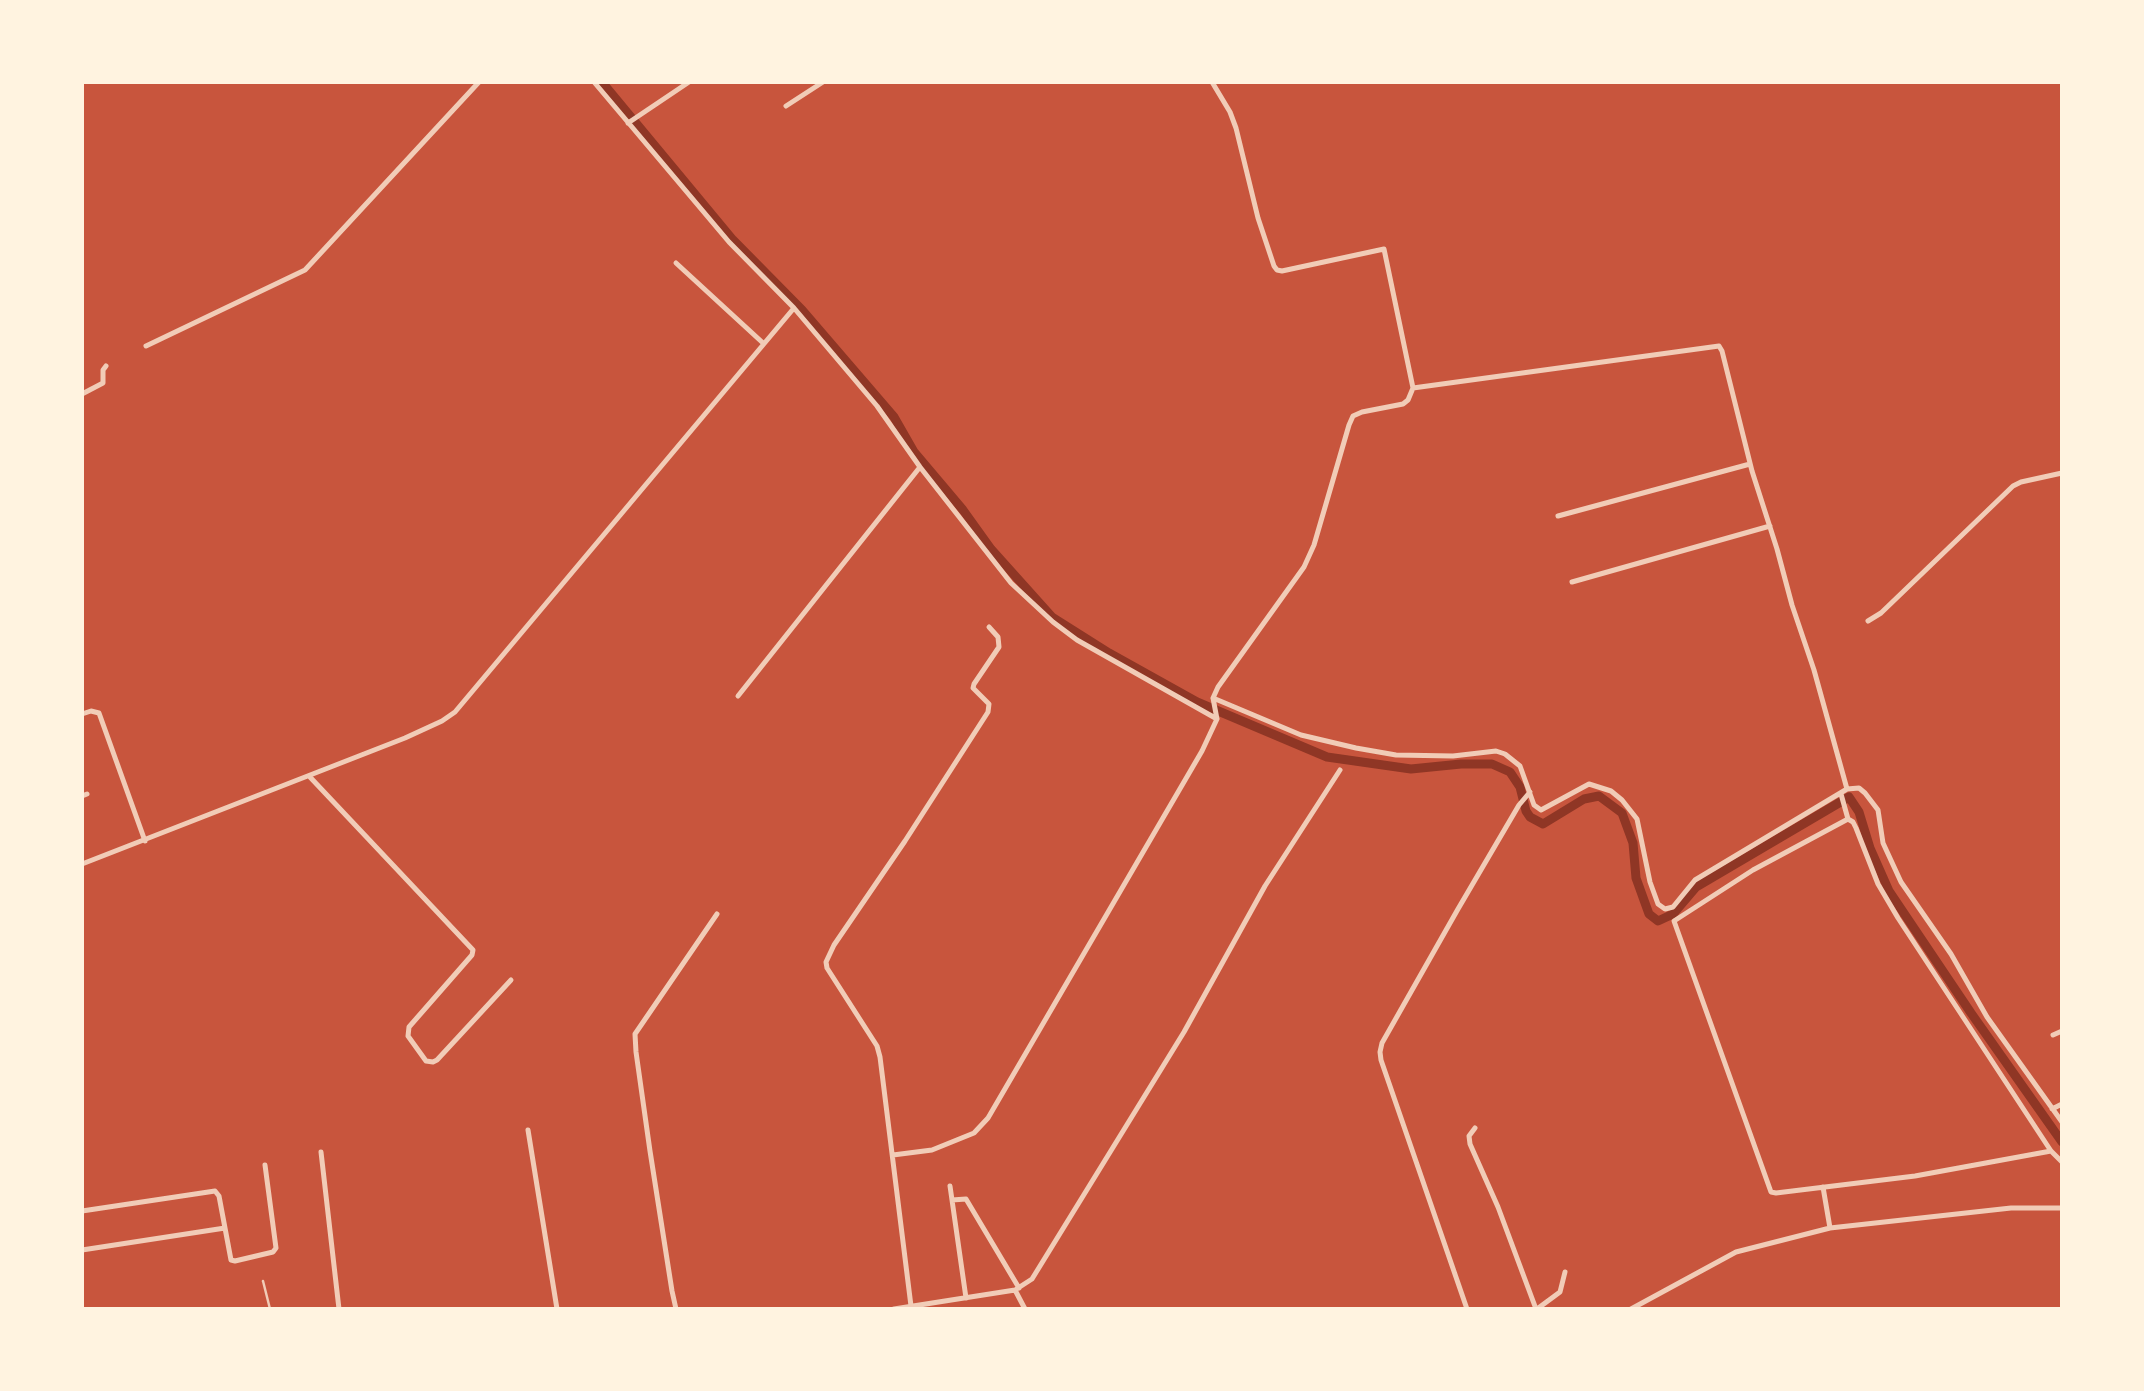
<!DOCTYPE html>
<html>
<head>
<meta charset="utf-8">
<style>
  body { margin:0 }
  #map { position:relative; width:2144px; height:1391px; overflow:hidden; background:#c8553d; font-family:"Source Sans 3",sans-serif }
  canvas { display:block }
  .frame { position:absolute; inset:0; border:84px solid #fff3e0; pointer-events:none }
</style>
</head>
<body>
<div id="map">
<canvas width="2144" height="1391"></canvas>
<div class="frame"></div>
</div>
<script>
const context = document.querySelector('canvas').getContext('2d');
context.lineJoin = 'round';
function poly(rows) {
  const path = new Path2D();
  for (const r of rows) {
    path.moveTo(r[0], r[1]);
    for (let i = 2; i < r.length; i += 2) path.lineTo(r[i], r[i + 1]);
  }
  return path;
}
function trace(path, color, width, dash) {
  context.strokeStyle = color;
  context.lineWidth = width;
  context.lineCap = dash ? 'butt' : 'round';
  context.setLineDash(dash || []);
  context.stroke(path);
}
const canal = poly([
  [602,82,733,240,802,310,894,417,914,452,963,510,991,549,1052,617,1109,653,1197,702,1327,757,1411,769,1461,764,1492,764,1510,772,1520,787,1526,811,1530,817,1543,824,1584,799,1599,796,1622,813,1633,843,1636,878,1649,914,1658,921,1673,914,1696,887,1849,797,1859,812,1870,848,1889,891,1971,1013,2062,1142]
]);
const service = poly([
  [263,1281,270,1309]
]);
const minor = poly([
  [594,82,729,242,794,308,877,406,920,467,1011,583,1053,622,1077,640,1217,719],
  [786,106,823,82],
  [628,123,689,82],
  [676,263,763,343],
  [146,346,305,270,479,82],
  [82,394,103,383,103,370,106,366],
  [1558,516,1750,464],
  [1572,582,1770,526],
  [1868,621,1881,613,2013,486,2021,482,2062,473],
  [738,696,920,467],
  [1213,698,1301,735,1356,748,1396,755,1453,756,1496,751,1505,754,1520,766,1534,805,1541,810,1589,784,1611,791,1622,800,1637,819,1650,882,1658,904,1665,909,1673,907,1695,880,1847,789,1814,670,1792,605,1777,549,1752,471,1722,351,1719,346,1413,388],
  [82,714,91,711,99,713,145,841],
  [309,776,473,950,472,955,409,1027,408,1036,426,1061,433,1062,437,1060,511,980],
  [1847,789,1859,788,1865,793,1878,810,1883,843,1901,882,1951,954,1987,1017,2062,1122],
  [1841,794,1848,819,1853,822,1856,828,1878,884,1898,918,2051,1151,2062,1162],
  [82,796,87,794],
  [1848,819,1753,870,1674,921,1771,1192,1776,1193,1915,1176,2051,1151],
  [82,864,405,738,442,721,455,712,794,308],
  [2053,1035,2062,1031],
  [2052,1109,2062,1104],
  [1475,1128,1469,1136,1470,1144,1498,1207,1536,1309],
  [528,1130,557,1309],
  [321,1152,339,1309],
  [893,1155,932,1150,974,1133,988,1118,1202,751,1217,719,1213,698,1218,687,1304,567,1314,545,1349,425,1353,416,1362,412,1403,404,1408,400,1413,388,1384,249,1282,271,1277,270,1274,266,1258,218,1236,128,1230,112,1212,82],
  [950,1186,966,1298],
  [1823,1187,1830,1228],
  [952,1200,966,1199,1019,1288],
  [82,1211,215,1191,219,1196,231,1260,235,1261,273,1252,276,1248,265,1165],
  [82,1250,225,1228],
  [1015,1290,1025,1309],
  [911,1306,880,1057,877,1046,827,968,826,962,834,945,905,841,988,712,989,704,973,688,974,684,999,647,998,637,989,627],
  [676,1309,672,1291,650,1151,636,1052,635,1034,717,914],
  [894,1309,1015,1290,1032,1279,1184,1032,1265,886,1340,770],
  [1467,1309,1381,1060,1380,1052,1382,1043,1458,909,1519,805,1530,792],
  [1537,1309,1560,1292,1565,1272],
  [1631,1309,1736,1252,1830,1228,2011,1208,2062,1208]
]);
trace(canal, '#8f3625', 9);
trace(service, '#f1ccb7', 2.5);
trace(minor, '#f1ccb7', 5);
</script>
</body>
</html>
